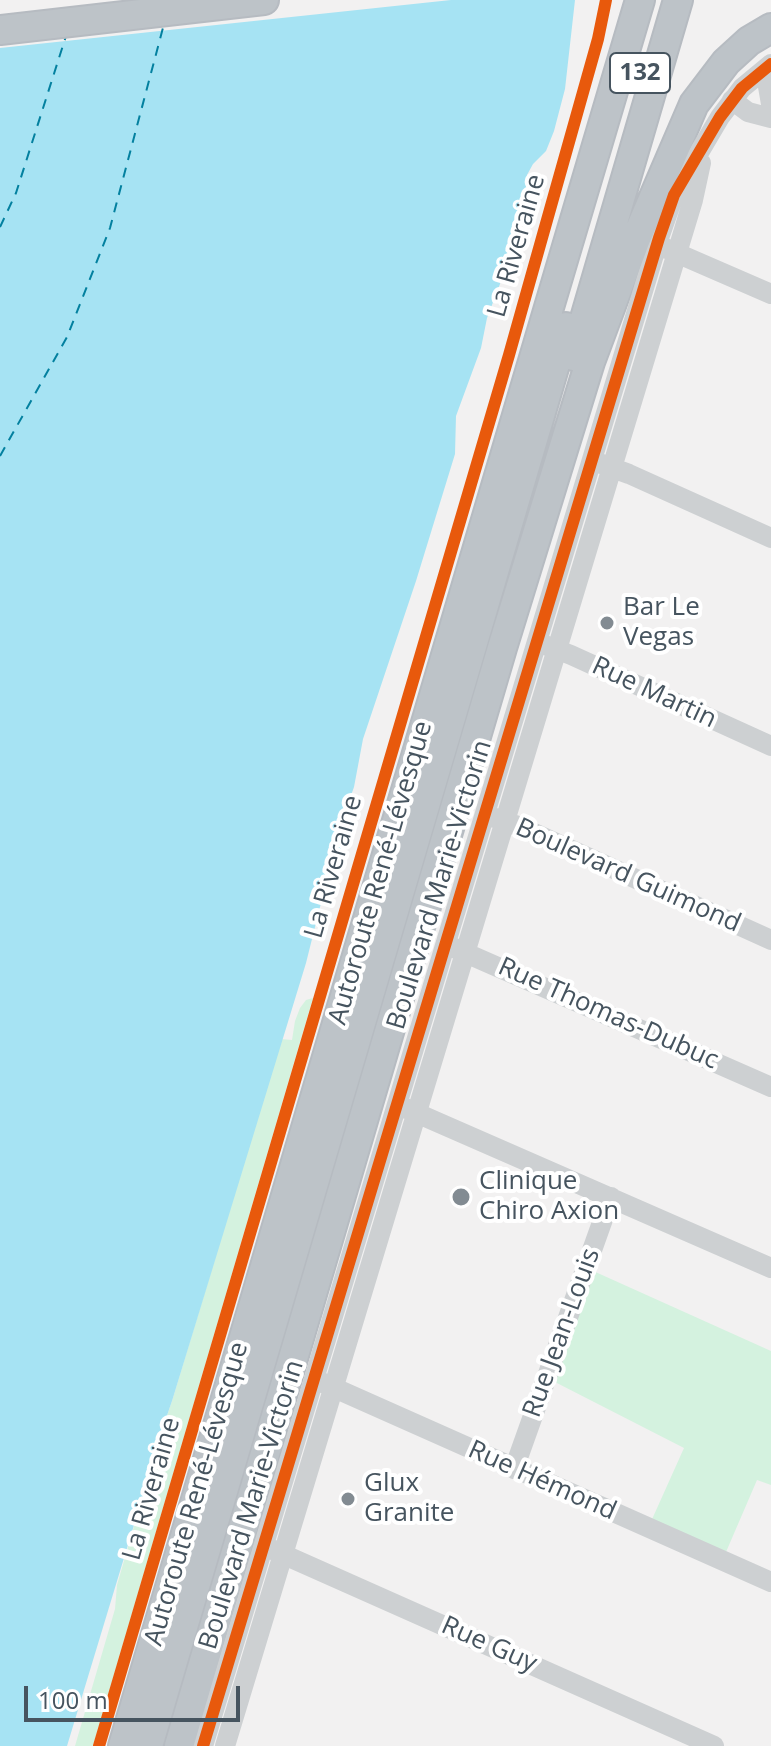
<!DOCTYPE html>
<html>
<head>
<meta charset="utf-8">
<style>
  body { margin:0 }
  #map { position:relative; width:771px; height:1746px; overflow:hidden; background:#f2f1f1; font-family:"Open Sans",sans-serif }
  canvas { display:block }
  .scale { position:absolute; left:24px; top:1686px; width:216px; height:36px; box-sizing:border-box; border:4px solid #46545f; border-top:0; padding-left:10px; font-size:24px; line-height:28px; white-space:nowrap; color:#46545f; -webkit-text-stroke:6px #fff; paint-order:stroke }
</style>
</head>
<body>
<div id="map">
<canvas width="771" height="1746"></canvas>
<div class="scale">100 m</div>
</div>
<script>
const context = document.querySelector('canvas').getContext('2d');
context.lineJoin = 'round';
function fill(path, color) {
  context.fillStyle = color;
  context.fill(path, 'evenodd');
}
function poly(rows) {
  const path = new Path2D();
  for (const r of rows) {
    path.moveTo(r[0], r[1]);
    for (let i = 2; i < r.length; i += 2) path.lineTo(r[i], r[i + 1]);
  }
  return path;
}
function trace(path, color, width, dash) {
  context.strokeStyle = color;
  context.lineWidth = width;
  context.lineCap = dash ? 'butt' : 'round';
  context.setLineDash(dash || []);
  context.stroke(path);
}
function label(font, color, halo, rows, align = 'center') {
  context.font = font + ' "Open Sans",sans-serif';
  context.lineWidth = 8;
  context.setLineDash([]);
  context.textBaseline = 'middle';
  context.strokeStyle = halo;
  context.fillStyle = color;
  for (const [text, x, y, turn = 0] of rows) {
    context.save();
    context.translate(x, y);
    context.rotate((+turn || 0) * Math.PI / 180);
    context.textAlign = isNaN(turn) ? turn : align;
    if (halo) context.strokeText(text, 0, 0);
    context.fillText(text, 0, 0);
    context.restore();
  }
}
const green = poly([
  [313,998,93,1746,75,1746,115,1609,117,1585,144,1492,144,1482,172,1401,281,1039,292,1040,295,1021,300,1008,306,1000],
  [591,1270,771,1351,771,1485,757,1480,723,1559,649,1526,684,1448,551,1380]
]);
const water = poly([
  [0,0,575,0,565,89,554,131,546,151,533,164,527,175,525,205,509,245,500,284,487,318,481,348,456,416,455,454,416,581,363,739,354,787,343,818,341,850,327,879,306,963,172,1401,144,1482,144,1492,67,1746,0,1746]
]);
const pier = poly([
  [0,0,451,0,0,48]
]);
const ferry = poly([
  [0,227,16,193,66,36],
  [0,456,67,337,110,228,164,24]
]);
const minor = poly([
  [765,69,771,104],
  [732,100,748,112,771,118],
  [665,248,771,294],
  [599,463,629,474,771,538],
  [545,645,571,655,771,746],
  [492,817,521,827,771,940],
  [452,947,771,1087],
  [405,1108,771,1268],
  [321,1382,771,1582],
  [514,1469,611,1197],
  [271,1549,714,1746],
  [203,1746,659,238,674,195,720,117,742,88,771,64],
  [225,1746,693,200,701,163]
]);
const highway = poly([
  [0,30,264,0],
  [574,356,678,0],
  [123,1746,640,0],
  [148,1746,566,327],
  [179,1746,502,648,590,362,635,241,694,104,726,62,749,41,771,28]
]);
const cycleway = poly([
  [99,1746,509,355,598,39,606,0],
  [203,1746,659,238,674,195,720,117,742,88,771,64]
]);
const markers = [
  [607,623,8,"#828b92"],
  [461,1197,10,"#828b92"],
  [348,1499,8,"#828b92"]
];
const shields = [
  [640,73,60]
];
const shieldNames = [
  ["132",640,73]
];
const streetNames = [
  ["La Riveraine",517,246,-74],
  ["Rue Martin",654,693,25],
  ["La Riveraine",334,867,-74],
  ["Autoroute René-Lévesque",381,873,-74],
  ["Boulevard Guimond",628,876,24],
  ["Boulevard Marie-Victorin",440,885,-73],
  ["Rue Thomas-Dubuc",608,1014,24],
  ["Rue Jean-Louis",562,1333,-70],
  ["Rue Hémond",542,1481,24],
  ["La Riveraine",152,1489,-74],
  ["Autoroute René-Lévesque",197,1494,-74],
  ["Boulevard Marie-Victorin",252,1505,-73],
  ["Rue Guy",489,1645,24]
];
const poiNames = [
  ["Bar Le",623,608],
  ["Vegas",623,638],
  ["Clinique",479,1182],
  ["Chiro Axion",479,1212],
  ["Glux",364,1484],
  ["Granite",364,1514]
];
fill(green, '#d4f2df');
fill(water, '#a6e3f3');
fill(pier, '#f2f1f1');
trace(ferry, '#03809f', 2, [10, 8]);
trace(highway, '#b6bbc1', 32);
trace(minor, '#cdd0d2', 20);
trace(highway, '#bdc3c8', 28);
trace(cycleway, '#e8590c', 12);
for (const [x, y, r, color] of markers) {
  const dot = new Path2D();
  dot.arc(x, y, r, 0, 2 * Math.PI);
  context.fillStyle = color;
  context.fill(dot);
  trace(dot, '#fff', 3);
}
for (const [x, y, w] of shields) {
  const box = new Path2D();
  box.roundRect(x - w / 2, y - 20, w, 40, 6);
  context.fillStyle = '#fff';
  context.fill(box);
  trace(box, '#46545f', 2);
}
label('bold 24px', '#46545f', null, shieldNames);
label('26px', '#46545f', '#fff', streetNames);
label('26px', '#46545f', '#fff', poiNames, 'left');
</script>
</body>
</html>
